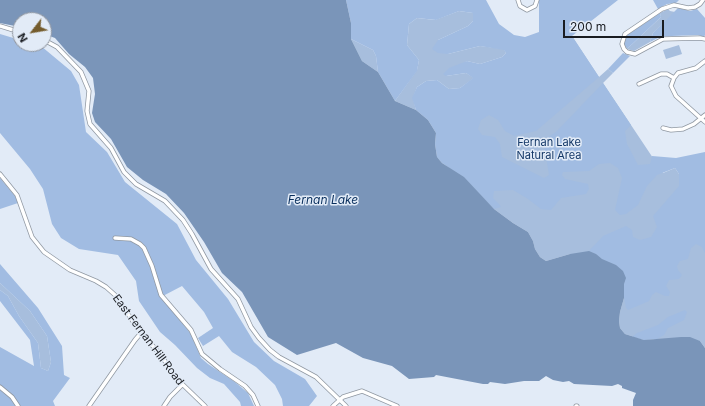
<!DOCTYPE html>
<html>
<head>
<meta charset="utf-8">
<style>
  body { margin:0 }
  #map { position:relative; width:705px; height:406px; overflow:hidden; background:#e2ebf7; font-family:Inter,sans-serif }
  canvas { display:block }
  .north { position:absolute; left:12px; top:12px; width:40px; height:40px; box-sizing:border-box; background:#e2ebf7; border:1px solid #9298a1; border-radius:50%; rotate:239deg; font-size:11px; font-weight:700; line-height:16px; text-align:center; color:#191c21 }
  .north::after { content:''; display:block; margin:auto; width:14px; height:18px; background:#745c2d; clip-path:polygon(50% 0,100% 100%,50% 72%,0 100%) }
  .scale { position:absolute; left:563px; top:20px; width:101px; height:18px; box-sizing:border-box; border:2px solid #191c21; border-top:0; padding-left:5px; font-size:12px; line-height:14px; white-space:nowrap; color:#191c21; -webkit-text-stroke:3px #e2ebf7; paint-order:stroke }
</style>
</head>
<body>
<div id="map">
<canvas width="705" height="406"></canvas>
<div class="north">N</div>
<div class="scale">200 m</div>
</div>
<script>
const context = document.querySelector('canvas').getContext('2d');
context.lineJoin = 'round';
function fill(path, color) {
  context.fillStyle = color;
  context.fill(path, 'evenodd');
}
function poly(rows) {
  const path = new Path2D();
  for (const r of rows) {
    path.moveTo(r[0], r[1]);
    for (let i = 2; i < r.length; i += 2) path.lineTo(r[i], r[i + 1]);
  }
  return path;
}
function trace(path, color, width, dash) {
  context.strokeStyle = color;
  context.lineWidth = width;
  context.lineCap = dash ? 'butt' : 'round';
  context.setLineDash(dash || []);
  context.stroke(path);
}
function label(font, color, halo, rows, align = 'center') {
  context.font = font + ' Inter,sans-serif';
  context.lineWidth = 3;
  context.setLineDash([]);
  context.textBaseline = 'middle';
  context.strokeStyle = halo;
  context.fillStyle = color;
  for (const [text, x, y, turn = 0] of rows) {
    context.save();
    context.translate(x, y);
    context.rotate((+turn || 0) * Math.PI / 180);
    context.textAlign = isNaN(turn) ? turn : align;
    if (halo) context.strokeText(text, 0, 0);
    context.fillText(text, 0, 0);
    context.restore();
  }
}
const green = poly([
  [668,9,670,11,675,12,653,33,650,42,634,51,627,49,661,17,660,13],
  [459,11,473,13,473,21,468,26,438,40,448,54,480,46,504,49,506,53,502,57,480,64,467,61,446,76,466,73,474,78,460,88,449,89,437,80,426,81,417,87,413,98,416,110,395,101,417,70,419,60,407,45,409,24,417,18,435,20],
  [572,36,599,77,608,69,613,73,603,83,663,173,675,168,679,174,679,186,705,222,705,348,700,341,657,339,644,340,625,334,620,328,619,321,620,312,624,298,570,254,546,261,540,257,535,249,533,241,528,232,513,223,494,209,437,157],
  [351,39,373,50,376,56,378,72,362,61],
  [679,45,682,54,666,59,663,50],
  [0,283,30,311,47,336,51,362,48,371,41,368,38,343,19,316,8,296,0,290]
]);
const forest = poly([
  [346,0,486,0,499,24,514,35,525,37,539,32,539,0,618,0,572,36,599,77,536,131,514,136,505,131,498,120,489,115,481,120,478,129,482,135,495,137,500,144,502,157,544,178,549,175,543,140,556,132,603,83,631,125,625,131,627,144,638,165,650,164,652,156,676,158,705,152,705,253,702,247,696,244,691,248,688,259,680,261,677,266,678,270,682,275,679,279,669,280,666,286,670,292,669,296,665,296,656,292,652,295,649,301,628,310,626,308,624,298,624,284,626,278,616,265,602,259,596,254,589,251,603,236,626,226,632,230,633,237,640,240,651,237,657,227,653,216,679,186,679,174,675,168,657,175,647,186,638,205,626,214,620,215,615,210,622,178,618,168,610,163,599,164,589,171,563,172,562,175,565,179,588,184,589,189,586,194,561,198,551,210,541,209,528,199,513,190,494,191,493,198,499,204,501,207,494,209,464,177,442,163,437,157,435,144,436,133,428,120,416,110,412,98,417,87,426,81,437,80,449,89,460,88,473,78,466,73,446,76,443,74,449,68,467,61,480,64,502,57,506,53,504,50,480,46,448,54,438,53,432,49,438,40,468,26,473,21,473,13,459,11,436,20,417,18,409,24,407,45,419,60,417,71,395,101,378,72,376,56,373,50,351,39,351,23],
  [653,0,679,0,676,3,667,4,658,9],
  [678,8,690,11,697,9,705,18,705,35,704,37,698,35,671,36,660,37,650,42,653,33],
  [660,13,661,17,627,49,624,45,624,40,627,35],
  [0,34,20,40,20,44,34,44,41,46,71,71,79,85,86,132,107,152,125,182,177,224,196,260,228,299,254,342,274,361,305,379,317,396,309,406,283,406,282,399,275,385,256,367,232,352,219,336,203,346,198,338,213,328,204,312,182,286,161,297,191,334,201,358,208,364,235,382,248,393,254,406,241,406,240,402,224,384,210,378,197,368,175,345,160,332,139,301,136,281,118,255,79,249,61,238,52,224,43,189,30,169,0,133],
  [623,53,630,56,613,73,608,69],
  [0,178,15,196,18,203,0,209],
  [0,264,38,308,62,346,64,375,70,378,53,401,55,406,0,406,0,347,34,366,30,340,0,301,0,290,8,296,19,316,38,343,41,368,48,371,51,362,47,336,30,311,0,283],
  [685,310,687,312,684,320,668,328,664,335,657,339,644,340,632,337,637,333,658,325,668,317]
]);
const water = poly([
  [0,0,346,0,351,23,351,39,362,61,378,72,395,101,416,110,428,120,436,133,435,144,437,157,442,163,464,177,494,209,513,223,528,232,533,241,535,249,540,257,546,261,570,254,589,251,596,254,602,259,616,265,623,271,626,278,624,284,624,298,620,312,619,321,620,328,625,334,644,340,681,337,690,337,700,341,705,348,705,406,633,406,633,400,636,393,622,388,622,386,618,384,612,386,574,384,569,381,563,382,553,380,546,376,539,381,524,381,505,384,490,382,488,384,483,384,436,375,434,377,409,379,392,366,363,358,336,343,297,355,268,337,242,292,222,273,204,242,184,213,166,194,143,180,127,167,111,139,95,122,92,113,95,94,93,78,85,67,69,54,55,38,44,34,44,20,20,20,20,27,0,23]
]);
const minor = poly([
  [518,0,520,6,527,10,535,6,537,0],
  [703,0,700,4,695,7,688,8,674,5,662,9,625,34,622,44,624,49,627,52,635,54,663,39,700,38,705,39],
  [0,26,20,32],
  [44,40,57,47,81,72,89,91,87,111,90,124,111,148,124,172,136,184,165,201,183,220,192,234,211,269,238,299,251,327,259,338,270,350,279,357,316,377,346,406],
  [705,61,696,68,678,73,674,78,671,86,676,96,705,122],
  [639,84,661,74,667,74,674,78],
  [663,128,671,130,683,129,694,124,705,115],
  [0,174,17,195,32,237,44,252,70,270,96,281,106,287,115,295,141,333,160,354,178,380,205,406],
  [115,238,131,239,140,244,144,248,152,266,161,295,191,330,202,354,220,369,245,386,253,395,258,406],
  [0,387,12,397,18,406],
  [89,406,135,340,141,333],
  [164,406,170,397,182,385],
  [333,406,343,397,362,391,397,406],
  [576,406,577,406]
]);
const parkNames = [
  ["Fernan Lake",549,143],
  ["Natural Area",549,156]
];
const streetNames = [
  ["East Fernan Hill Road",148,340,53]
];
const waterNames = [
  ["Fernan Lake",323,200]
];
fill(green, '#a7bedd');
fill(forest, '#a1bce2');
fill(water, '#7a95b9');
trace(minor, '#9098a2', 5);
trace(minor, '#fff', 3.5);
label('11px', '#143867', '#e2ebf7', parkNames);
label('11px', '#191c21', '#e2ebf7', streetNames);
label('italic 12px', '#082e5c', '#e2ebf7', waterNames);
</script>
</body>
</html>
